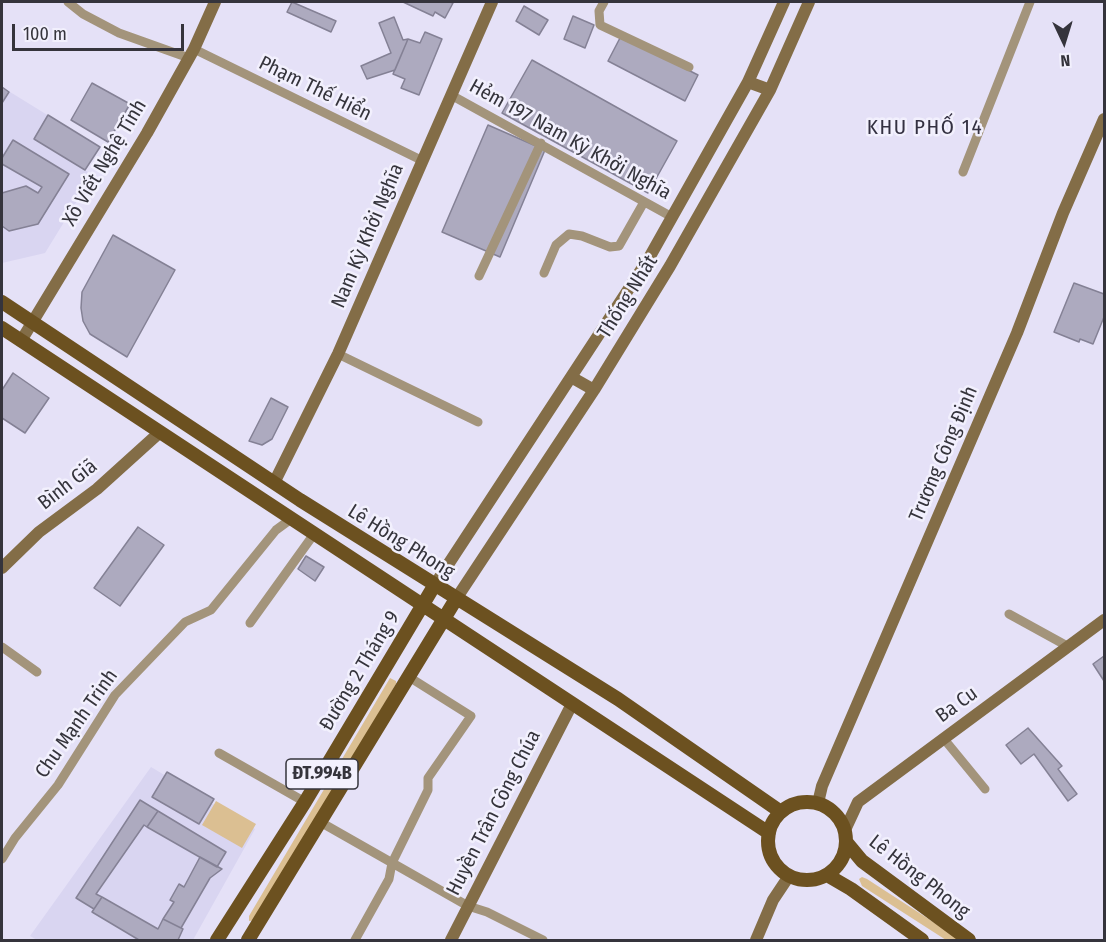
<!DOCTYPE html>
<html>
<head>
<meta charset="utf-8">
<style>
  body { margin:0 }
  #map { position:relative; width:1106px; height:942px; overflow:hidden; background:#e5e1f7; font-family:"Fira Sans Condensed",sans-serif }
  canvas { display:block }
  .frame { position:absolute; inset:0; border:3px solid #35343c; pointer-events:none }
  .north { position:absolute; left:1034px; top:12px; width:60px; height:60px; -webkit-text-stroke:4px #f2f0fd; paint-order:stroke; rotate:176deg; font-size:16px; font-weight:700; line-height:24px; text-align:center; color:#35343c }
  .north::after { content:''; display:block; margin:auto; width:21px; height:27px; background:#35343c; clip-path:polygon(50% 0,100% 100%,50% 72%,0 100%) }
  .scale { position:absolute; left:12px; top:24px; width:172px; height:27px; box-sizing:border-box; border:3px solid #35343c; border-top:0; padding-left:8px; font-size:18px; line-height:21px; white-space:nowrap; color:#35343c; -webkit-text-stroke:4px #f2f0fd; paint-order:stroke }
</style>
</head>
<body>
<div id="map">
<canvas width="1106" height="942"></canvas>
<div class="frame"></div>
<div class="north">N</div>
<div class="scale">100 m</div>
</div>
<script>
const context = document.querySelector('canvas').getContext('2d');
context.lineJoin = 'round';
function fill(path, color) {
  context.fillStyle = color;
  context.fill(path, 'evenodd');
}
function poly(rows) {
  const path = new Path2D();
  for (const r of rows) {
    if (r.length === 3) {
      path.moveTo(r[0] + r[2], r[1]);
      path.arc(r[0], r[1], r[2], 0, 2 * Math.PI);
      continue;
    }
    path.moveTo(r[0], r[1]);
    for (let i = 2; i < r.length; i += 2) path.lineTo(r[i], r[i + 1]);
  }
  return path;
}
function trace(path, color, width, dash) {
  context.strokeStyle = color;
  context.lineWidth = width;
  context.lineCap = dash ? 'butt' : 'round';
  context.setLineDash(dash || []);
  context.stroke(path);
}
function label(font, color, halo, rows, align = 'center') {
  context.font = font + ' "Fira Sans Condensed",sans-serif';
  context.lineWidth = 5;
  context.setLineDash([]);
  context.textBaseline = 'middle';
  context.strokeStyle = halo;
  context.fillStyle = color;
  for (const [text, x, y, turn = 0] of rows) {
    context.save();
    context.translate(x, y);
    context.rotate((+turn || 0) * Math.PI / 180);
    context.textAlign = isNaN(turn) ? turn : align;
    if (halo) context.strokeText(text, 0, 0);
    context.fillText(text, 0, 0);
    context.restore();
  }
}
const built = poly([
  [2,87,49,116,34,139,93,175,45,253,2,263],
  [151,767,255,829,193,940,37,940,30,936]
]);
const green = poly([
  [390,678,396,681,396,684,256,920,249,921,249,916],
  [216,801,256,824,242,848,202,825],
  [862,877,867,879,961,940,946,940,862,886,859,879]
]);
const building = poly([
  [292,2,336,21,331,32,287,12,292,2],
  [403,2,450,2,453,3,445,18,435,12,433,16,403,2],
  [524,6,548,20,539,35,516,21,524,6],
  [573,16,594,25,585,48,564,39,573,16],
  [394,17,403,40,408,39,395,70,367,79,361,66,391,53,379,23,394,17],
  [425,32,442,39,419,95,401,88,405,79,393,74,408,39,420,43,425,32],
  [621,36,698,75,685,101,608,61,621,36],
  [532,60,677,141,648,193,502,113,532,60],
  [92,83,130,104,108,142,71,120,92,83],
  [2,87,9,92,2,103,2,87],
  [48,115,100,147,85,170,34,139,48,115],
  [488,125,545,150,500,257,442,232,488,125],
  [13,140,69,174,38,224,9,231,2,226,2,193,26,186,38,193,42,187,2,164,2,158,13,140],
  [113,235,175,270,127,357,90,334,83,321,81,308,82,292,113,235],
  [1074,283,1104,294,1104,317,1093,344,1080,339,1079,342,1054,332,1074,283],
  [13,373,49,398,25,433,2,418,2,390,13,373],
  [271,398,288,407,272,439,262,445,249,441,271,398],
  [138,527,164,545,120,606,94,588,138,527],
  [306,556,324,567,315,581,298,569,306,556],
  [1104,656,1104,681,1093,664,1104,656],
  [1028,728,1062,766,1058,769,1077,794,1068,801,1034,754,1021,764,1006,745,1028,728],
  [167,772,214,799,199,824,152,797,167,772],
  [140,800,158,811,147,827,144,825,96,894,102,897,94,909,76,898,140,800],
  [158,811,226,852,217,867,147,827,158,811],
  [200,857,222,869,210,878,181,928,163,919,174,902,170,900,179,884,184,887,200,857],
  [102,897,158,929,163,919,183,929,178,940,139,940,92,912,102,897]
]);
const street = poly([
  [68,2,83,14,119,33,189,58],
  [604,2,599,11,600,25,689,67],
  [194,49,421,160],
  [451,95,672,217],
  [963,172,1030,2],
  [544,273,556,245,569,234,582,236,610,247,619,246,644,202],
  [479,276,541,143],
  [338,354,478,422],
  [1009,614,1069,647],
  [250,623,314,534],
  [2,647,37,672],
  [944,739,985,789],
  [219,753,305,802],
  [322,823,468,906,487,912,543,940],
  [2,859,15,838,58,785,115,695,185,622,211,610,276,530,291,519],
  [355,940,389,879,392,863,428,790,428,778,471,716,409,677]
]);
const secondary = poly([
  [748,82,770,90],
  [21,341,147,133,194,49,215,2],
  [571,377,594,390],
  [274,483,338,354,492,2],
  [2,568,39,532,97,489,159,433],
  [434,586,649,258,748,82,784,2],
  [456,599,594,390,670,266,770,90,809,2],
  [818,803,822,786,1017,333,1063,213,1104,119],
  [845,830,858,802,1104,620],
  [451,940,572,704],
  [756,940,773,900,789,876]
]);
const primary = poly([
  [2,302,300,500,618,699,781,812],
  [2,328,769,833],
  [807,841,39],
  [847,843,862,861,969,940],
  [827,875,851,889,922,940],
  [217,940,305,802,434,586],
  [248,940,456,599]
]);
const shields = [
  [322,774,72]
];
const shieldNames = [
  ["ĐT.994B",322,774]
];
const streetNames = [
  ["Phạm Thế Hiển",315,89,26],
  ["Hẻm 197 Nam Kỳ Khởi Nghĩa",570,140,29],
  ["Xô Viết Nghệ Tĩnh",105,163,-59],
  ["Nam Kỳ Khởi Nghĩa",368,236,-67],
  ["Thống Nhất",628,297,-58],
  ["Trương Công Định",944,454,-67],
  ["Bình Giã",68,485,-38],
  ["Lê Hồng Phong",401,542,32],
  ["Đường 2 Tháng 9",360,671,-59],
  ["Ba Cu",957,705,-36],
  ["Chu Mạnh Trinh",77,724,-55],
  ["Huyền Trân Công Chúa",494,813,-63],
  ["Lê Hồng Phong",919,877,38]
];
const neighbourhoodNames = [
  ["KHU PHỐ 14",925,128]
];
fill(built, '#d9d5f1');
fill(green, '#dbbf92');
fill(building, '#adaabf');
trace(building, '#848195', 1.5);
trace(street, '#a3947b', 9);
trace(secondary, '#836d47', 12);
trace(primary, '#6c5120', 14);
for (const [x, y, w] of shields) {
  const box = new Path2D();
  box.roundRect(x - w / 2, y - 15, w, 30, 4.5);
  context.fillStyle = '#f2f0fd';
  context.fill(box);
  trace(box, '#35343c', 1.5);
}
label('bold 18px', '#35343c', null, shieldNames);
label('20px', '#35343c', '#f2f0fd', streetNames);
context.letterSpacing = '1.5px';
label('21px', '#343142', '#f2f0fd', neighbourhoodNames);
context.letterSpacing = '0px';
</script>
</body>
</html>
